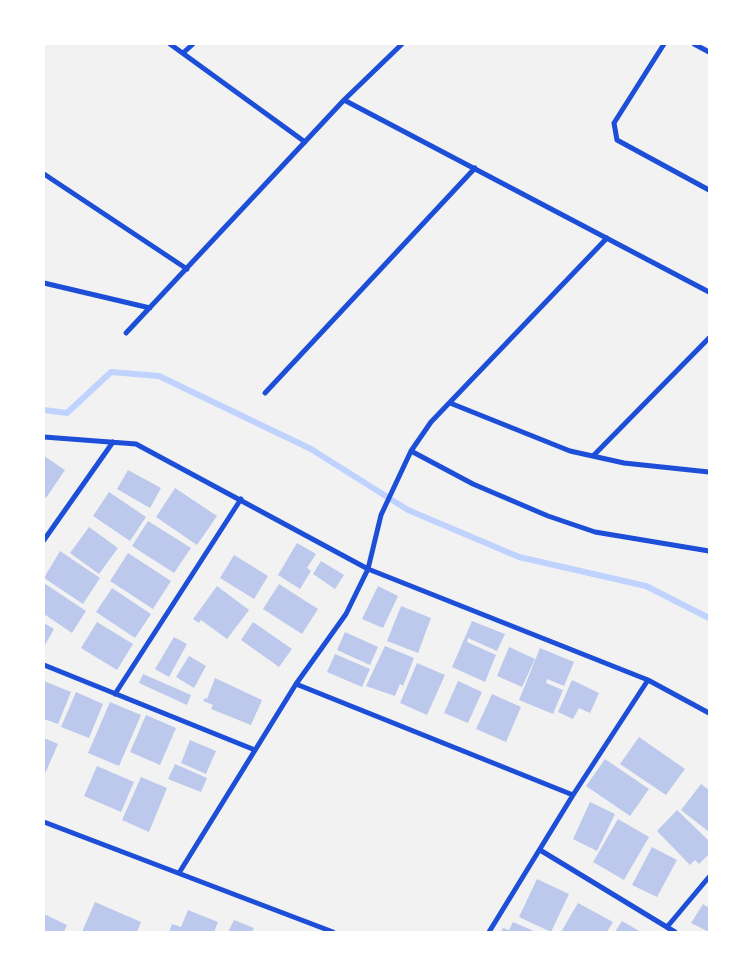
<!DOCTYPE html>
<html>
<head>
<meta charset="utf-8">
<style>
  body { margin:0 }
  #map { position:relative; width:753px; height:976px; overflow:hidden; background:#f2f2f2; font-family:Quicksand,sans-serif }
  canvas { display:block }
  .frame { position:absolute; inset:0; border:45px solid #fff; pointer-events:none }
</style>
</head>
<body>
<div id="map">
<canvas width="753" height="976"></canvas>
<div class="frame"></div>
</div>
<script>
const context = document.querySelector('canvas').getContext('2d');
context.lineJoin = 'round';
function poly(rows) {
  const path = new Path2D();
  for (const r of rows) {
    path.moveTo(r[0], r[1]);
    for (let i = 2; i < r.length; i += 2) path.lineTo(r[i], r[i + 1]);
  }
  return path;
}
function trace(path, color, width, dash) {
  context.strokeStyle = color;
  context.lineWidth = width;
  context.lineCap = dash ? 'butt' : 'round';
  context.setLineDash(dash || []);
  context.stroke(path);
}
function fill(path, color) {
  context.fillStyle = color;
  context.fill(path, 'evenodd');
}
const stream = poly([
  [44,410,67,413,111,372,159,376,311,449,408,510,519,557,646,586,709,618]
]);
const building = poly([
  [44,456,65,470,46,498,44,496],
  [128,470,161,488,150,508,117,489],
  [175,488,217,516,197,545,156,517],
  [109,492,146,517,130,541,93,516],
  [148,521,191,548,174,573,132,546],
  [89,527,118,548,99,574,70,553],
  [297,543,316,554,307,568,311,571,300,589,278,575],
  [60,551,100,578,83,604,44,578],
  [128,553,171,581,153,609,110,581],
  [234,555,268,576,254,599,220,578],
  [321,561,344,575,335,589,313,574],
  [44,583,86,611,72,633,44,614],
  [279,584,318,609,302,634,263,609],
  [217,586,249,610,227,639,201,620,199,623,193,619],
  [378,586,398,596,383,628,362,619],
  [112,588,151,614,135,638,96,612],
  [401,606,431,618,418,653,387,641],
  [472,621,505,634,497,651,468,638,467,642,496,655,485,682,452,667],
  [97,622,133,644,117,670,81,648],
  [253,622,292,649,279,667,241,640],
  [44,623,54,629,44,647],
  [345,632,378,647,370,665,337,650],
  [174,637,187,644,169,677,155,669],
  [385,646,414,658,403,686,400,684,395,696,366,686],
  [509,647,535,659,522,687,497,676],
  [540,648,574,662,564,686,547,679,546,683,563,690,553,714,519,700],
  [335,654,370,669,362,687,327,672],
  [189,656,206,666,194,688,176,677],
  [417,663,445,675,427,715,400,703],
  [143,674,191,695,187,705,139,683],
  [215,678,262,700,251,725,211,709,213,705,203,701,205,698,207,699],
  [572,680,599,693,590,713,579,708,573,719,558,712],
  [44,681,71,692,58,724,44,719],
  [458,681,482,692,468,723,444,713],
  [76,692,103,704,89,738,61,727],
  [492,694,521,707,506,742,476,729],
  [110,702,141,715,119,766,88,753],
  [146,715,176,728,160,765,130,752],
  [639,737,685,769,666,795,620,764],
  [44,738,58,744,44,776],
  [190,740,216,751,206,774,181,763],
  [605,759,649,789,630,816,586,786],
  [175,764,207,778,201,792,168,779],
  [97,766,134,782,121,812,84,796],
  [141,777,167,788,149,832,122,820],
  [701,784,709,790,709,832,681,810],
  [590,802,615,814,597,851,573,839],
  [677,810,709,841,709,854,699,864,695,860,690,865,657,831],
  [618,819,649,837,624,880,593,862],
  [652,847,677,860,657,897,632,885],
  [537,879,569,894,551,932,519,917],
  [95,902,141,922,137,932,82,932],
  [578,903,613,922,607,932,561,932],
  [703,904,709,908,709,932,691,923],
  [188,910,218,922,214,932,169,932,172,924,181,927],
  [44,914,67,925,64,932,44,932],
  [234,920,254,928,252,932,228,932],
  [622,921,641,932,615,932],
  [513,922,536,932,501,932,503,928,509,930]
]);
const minor = poly([
  [170,44,305,142],
  [664,44,614,123,617,140,709,190],
  [694,44,709,52],
  [183,53,193,44],
  [344,100,709,292],
  [44,174,187,269],
  [44,283,150,308],
  [126,333,344,100,402,44],
  [265,393,475,168],
  [450,403,570,451,624,463,709,472],
  [44,437,136,444,368,569,648,680,709,713],
  [411,451,431,422,607,238],
  [593,456,709,338],
  [44,540,113,442],
  [44,665,255,750],
  [296,684,573,795],
  [115,694,241,499],
  [44,822,333,932],
  [540,850,675,932],
  [179,873,296,684,346,614,368,569,381,515,411,451,473,484,548,516,595,532,709,551],
  [667,927,709,877],
  [489,932,573,795,648,680]
]);
trace(stream, '#bfd3fe', 6);
fill(building, '#bdc9ec');
trace(minor, '#1d4ed8', 5);
</script>
</body>
</html>
